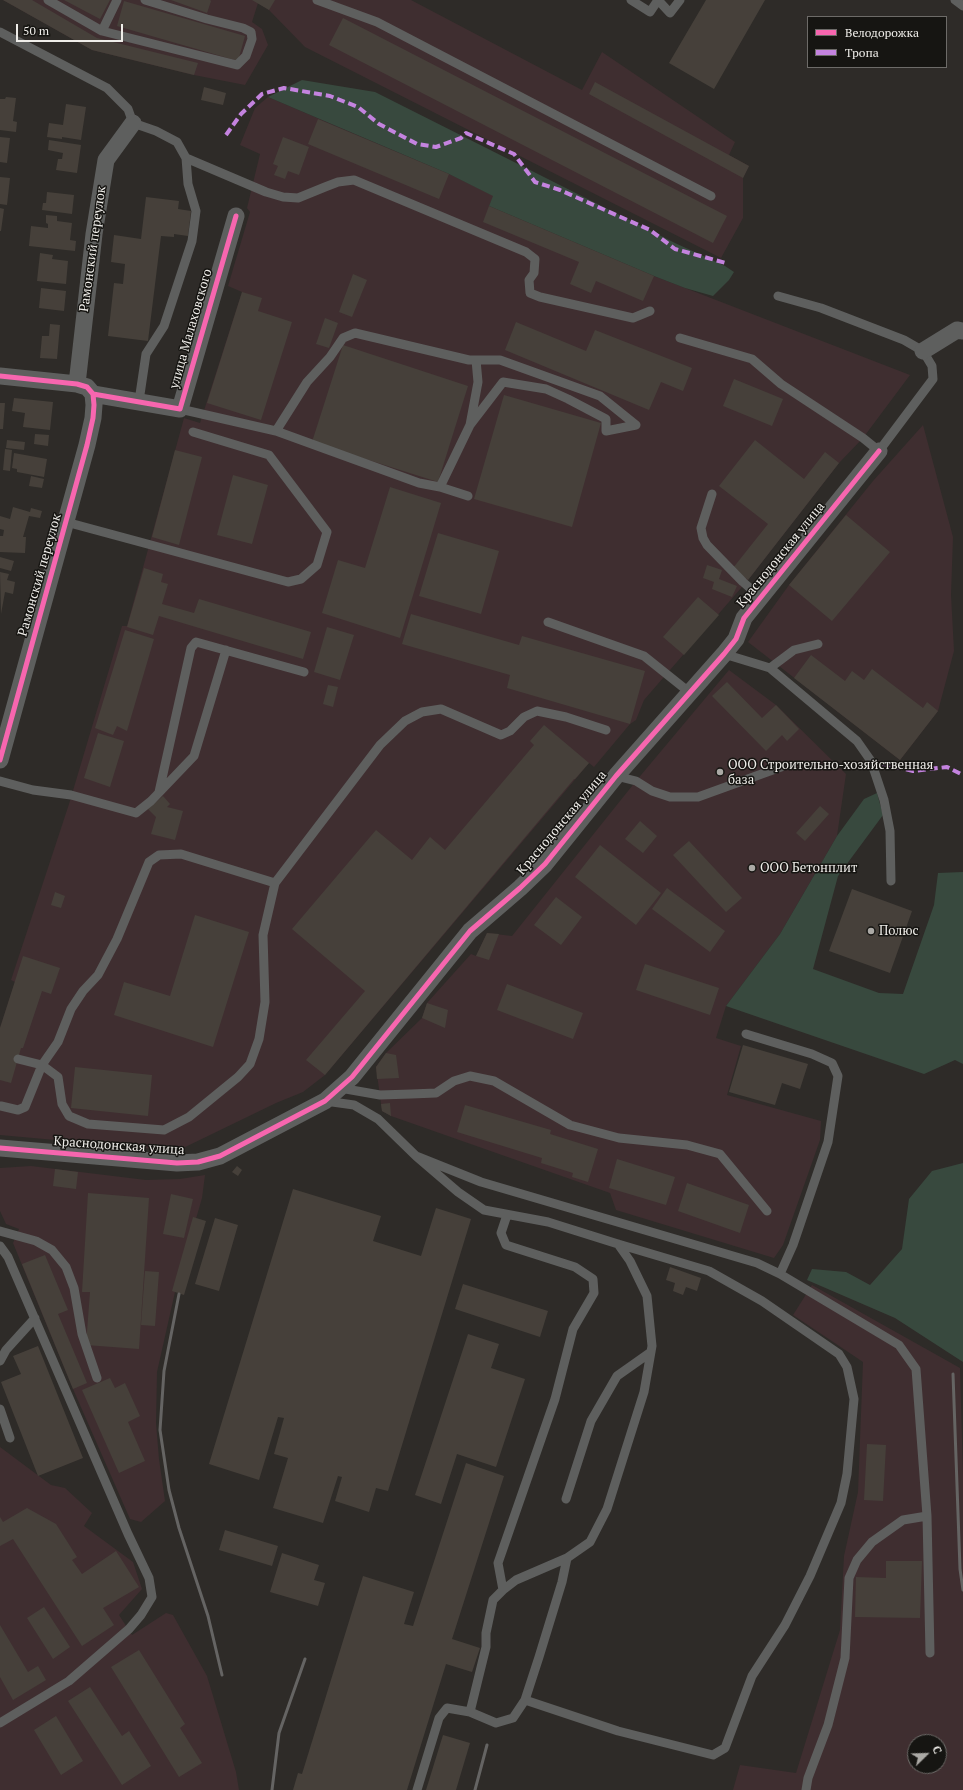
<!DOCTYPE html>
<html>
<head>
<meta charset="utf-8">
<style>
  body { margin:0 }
  #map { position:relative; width:963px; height:1790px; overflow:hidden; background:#2e2b28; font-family:"PT Serif",serif }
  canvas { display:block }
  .legend { position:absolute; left:807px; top:16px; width:140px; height:52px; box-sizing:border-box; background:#161512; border:1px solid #6d6b68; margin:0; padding:5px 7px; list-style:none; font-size:12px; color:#efede9 }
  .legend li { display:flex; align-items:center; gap:8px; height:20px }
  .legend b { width:20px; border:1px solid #6d6b68 }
  .north { position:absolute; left:907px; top:1734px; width:40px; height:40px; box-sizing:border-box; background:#161512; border:1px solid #6d6b68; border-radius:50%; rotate:67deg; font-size:11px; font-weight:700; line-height:16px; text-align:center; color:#efede9 }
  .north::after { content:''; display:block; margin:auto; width:14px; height:18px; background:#aba9a5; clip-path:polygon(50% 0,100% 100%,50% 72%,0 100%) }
  .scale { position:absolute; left:16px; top:24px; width:107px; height:18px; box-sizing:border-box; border:2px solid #efede9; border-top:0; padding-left:5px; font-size:12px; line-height:14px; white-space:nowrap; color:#efede9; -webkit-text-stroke:3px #161512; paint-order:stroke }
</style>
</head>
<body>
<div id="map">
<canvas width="963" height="1790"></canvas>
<ul class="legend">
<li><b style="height:5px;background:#f766af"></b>Велодорожка</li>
<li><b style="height:5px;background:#c483df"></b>Тропа</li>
</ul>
<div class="north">С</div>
<div class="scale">50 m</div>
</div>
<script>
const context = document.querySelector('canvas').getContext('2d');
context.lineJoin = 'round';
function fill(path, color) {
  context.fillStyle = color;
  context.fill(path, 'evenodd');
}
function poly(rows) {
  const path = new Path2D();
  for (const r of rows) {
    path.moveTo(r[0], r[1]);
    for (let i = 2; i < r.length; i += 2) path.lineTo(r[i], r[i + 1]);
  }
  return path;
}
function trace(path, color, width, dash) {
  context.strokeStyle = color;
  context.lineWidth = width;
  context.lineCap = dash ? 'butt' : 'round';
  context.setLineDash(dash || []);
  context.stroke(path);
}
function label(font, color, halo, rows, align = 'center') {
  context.font = font + ' "PT Serif",serif';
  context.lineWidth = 3;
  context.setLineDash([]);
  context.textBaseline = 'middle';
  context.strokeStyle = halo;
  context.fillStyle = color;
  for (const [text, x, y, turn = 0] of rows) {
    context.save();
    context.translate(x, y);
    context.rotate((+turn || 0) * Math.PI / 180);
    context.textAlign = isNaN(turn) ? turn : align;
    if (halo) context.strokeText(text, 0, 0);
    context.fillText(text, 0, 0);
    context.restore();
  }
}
const industrial = poly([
  [3,0,411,0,582,90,602,52,735,142,729,155,749,166,743,178,743,218,721,258,305,47,269,10,258,3,252,22,262,29,268,45,245,85,194,75,92,50],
  [268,97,449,174,494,196,489,206,654,276,910,375,863,438,839,463,748,580,644,700,636,720,630,724,594,767,589,763,325,1075,303,1092,276,1103,177,1151,0,1135,0,1028,15,982,11,980,69,804,122,626,127,626,184,418,200,423,242,292,228,286,250,212,247,208,260,154,240,145,255,108],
  [923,425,953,537,951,595,954,651,938,711,900,760,748,642,789,585,873,481],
  [729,670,776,705,846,774,837,836,780,934,726,1006,716,1038,741,1046,727,1095,821,1121,820,1140,783,1245,774,1258,616,1210,610,1193,391,1116,382,1111,376,1067,386,1053,422,1018,427,1003,471,954,476,956,487,933,512,936,636,781],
  [31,1166,146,1180,180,1179,205,1175,202,1198,175,1292,157,1372,156,1423,159,1459,165,1501,141,1522,130,1519,73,1389,13,1243,19,1229,6,1224,0,1211,0,1168],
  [812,1285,960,1368,963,1474,963,1790,733,1790,740,1765,796,1773,840,1630,844,1556,858,1492,863,1362,793,1315],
  [915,1742,939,1742,939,1766,915,1766],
  [0,1447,51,1485,65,1488,92,1513,84,1526,133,1562,142,1589,119,1615,132,1635,166,1613,173,1615,207,1676,236,1772,239,1790,0,1790]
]);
const green = poly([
  [302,80,375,92,675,243,725,266,734,272,729,280,713,296,685,288,654,276,489,206,493,196,449,174,268,97],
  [877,793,883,815,838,876,813,969,879,993,903,994,934,905,938,873,963,872,963,1064,955,1060,924,1074,726,1006,780,934,837,836,864,799],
  [963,1163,963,1362,895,1318,807,1280,812,1269,846,1272,870,1285,902,1249,909,1199,932,1171]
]);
const building = poly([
  [3,0,32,0,97,38,198,63,194,75,92,50],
  [64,0,110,0,100,19],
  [171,0,210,0,211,1,207,13],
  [252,0,275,0,269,10],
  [706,0,765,0,714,89,669,63],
  [124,1,245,36,238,61,117,26],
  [343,18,727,216,713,243,329,45],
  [595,82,749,166,743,178,589,94],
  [204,87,226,93,223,105,201,100],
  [6,97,16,98,13,121,17,122,16,132,0,130,0,99,5,99],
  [66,104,86,107,81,140,62,137,62,139,47,137,49,123,63,125],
  [318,119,449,174,439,199,308,144],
  [0,137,10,138,7,163,0,162],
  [283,137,309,147,299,175,288,171,285,179,274,175,278,166,273,164],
  [49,140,81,145,77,173,56,170,58,159,62,159,63,153,48,150],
  [0,177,10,178,7,205,0,204],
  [47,192,74,195,72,214,42,210,43,203,46,203],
  [146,197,179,201,178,209,191,211,188,236,174,234,174,237,161,236,148,341,108,336,114,283,123,284,125,264,111,262,114,235,141,239],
  [489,206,654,276,643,301,596,281,591,293,570,284,579,262,483,222],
  [0,208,4,209,1,231,0,231],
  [46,215,57,216,57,221,72,223,70,240,76,241,75,251,29,246,31,226,48,228,48,224,46,223],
  [40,253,53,255,52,259,68,261,66,284,37,281],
  [353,274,367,280,352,317,339,312],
  [41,288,66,291,64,311,39,308],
  [242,292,262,298,258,311,292,322,261,420,207,403],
  [325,318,338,323,329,348,316,344],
  [516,322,586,351,595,330,692,368,683,391,661,382,649,410,505,350],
  [50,324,60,325,57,359,40,358,42,336,49,336],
  [343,345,468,386,438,482,312,442],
  [734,379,783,399,772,426,723,406],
  [504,395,601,423,572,527,474,499],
  [14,398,53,402,50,430,23,427,25,413,12,411],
  [0,403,5,403,3,429,0,429],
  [35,434,49,435,48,446,34,444],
  [7,440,25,442,24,450,6,448],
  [755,440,804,479,825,452,839,463,748,580,733,568,768,524,719,486],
  [5,449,12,450,10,471,3,470],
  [175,450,202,457,179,545,152,537],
  [14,453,47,459,44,477,17,472,17,469,12,468],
  [233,475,268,485,252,544,217,535],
  [31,476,44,479,42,488,29,486],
  [390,487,441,503,400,638,322,613,338,560,365,568],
  [13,507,30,512,31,508,42,511,40,518,29,516,23,537,26,537,25,553,0,552,0,536,3,536,4,530,0,529,0,516,10,519],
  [846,515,890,552,832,621,789,585],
  [438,533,499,551,481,614,419,596],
  [0,557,14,561,11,571,0,568],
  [707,565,722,570,719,579,737,586,732,597,712,589,714,582,703,578],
  [144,568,163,574,161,582,168,584,162,604,194,613,199,599,311,632,303,659,159,616,153,635,127,627],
  [0,572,9,574,7,580,15,582,13,594,5,592,1,614],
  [698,597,719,615,684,655,663,637],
  [411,614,519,645,522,636,645,671,630,724,507,688,510,675,402,644],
  [327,627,354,635,340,680,314,672],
  [125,630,154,639,127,731,117,726,113,735,95,728],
  [811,655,845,681,852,671,864,680,872,669,923,708,927,702,938,711,900,760,794,678],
  [727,682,762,718,776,705,799,729,787,741,782,735,766,751,712,696],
  [328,685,338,687,333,707,323,704],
  [544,725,589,763,575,779,574,779,325,1075,306,1060,365,991,292,929,376,830,412,860,430,837,445,850,534,745,530,741],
  [98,733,124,741,110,787,84,778],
  [163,796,170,804,167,807,183,811,175,840,151,834,156,817,148,809],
  [820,806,829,814,805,841,796,833],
  [640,821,657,836,643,853,625,839],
  [689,841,742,898,726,912,673,855],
  [600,845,661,893,636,925,575,877],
  [667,888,725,931,710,952,652,909],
  [852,889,912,911,890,973,829,951],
  [55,892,65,896,61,908,51,905],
  [556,897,582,917,561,945,534,925],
  [195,915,249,932,213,1047,114,1015,124,982,170,996],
  [487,933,499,934,489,960,476,956],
  [23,956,60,968,51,994,42,991,23,1048,21,1048,11,1083,0,1080,0,1028],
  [645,964,719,988,710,1015,636,990],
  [507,984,583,1013,573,1039,497,1010],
  [427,1003,448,1010,445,1028,422,1018],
  [743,1045,808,1064,800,1089,782,1083,775,1105,729,1092],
  [386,1053,396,1055,399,1078,377,1079,376,1067],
  [75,1067,152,1075,148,1116,71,1108],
  [390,1103,391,1116,382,1111,381,1104],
  [465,1105,551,1130,550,1134,598,1149,588,1182,572,1177,573,1173,541,1163,542,1158,457,1132],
  [617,1159,675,1177,666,1205,609,1188],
  [237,1166,242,1170,238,1176,232,1172],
  [55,1169,78,1172,76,1189,53,1186],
  [687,1183,749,1205,740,1233,678,1211],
  [293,1189,381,1216,373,1241,421,1256,436,1208,471,1219,388,1491,376,1488,369,1512,335,1501,342,1477,338,1476,323,1523,273,1508,288,1458,274,1454,284,1418,278,1417,259,1480,209,1464],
  [88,1193,149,1198,139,1349,86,1345,90,1292,82,1292],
  [171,1194,193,1199,184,1238,163,1234],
  [193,1217,206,1221,184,1295,172,1291],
  [215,1218,238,1225,219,1291,195,1284],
  [45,1255,68,1310,58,1314,87,1383,73,1389,22,1264],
  [670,1267,701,1278,697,1291,686,1287,683,1295,673,1291,675,1283,666,1280],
  [145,1271,159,1272,155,1326,141,1325],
  [463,1284,548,1311,540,1337,455,1309],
  [468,1334,499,1344,491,1368,525,1379,496,1467,457,1454,441,1504,415,1495],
  [38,1346,83,1458,38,1476,1,1382,21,1374,13,1356],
  [110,1378,115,1388,125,1383,140,1416,128,1422,145,1461,119,1473,82,1390],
  [867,1444,886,1445,883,1501,864,1500],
  [466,1463,504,1476,452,1639,480,1648,472,1672,446,1664,407,1790,293,1790,298,1773,302,1774,363,1576,414,1592,404,1624,413,1626],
  [27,1508,56,1524,77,1557,72,1560,82,1574,116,1551,139,1587,103,1608,114,1625,82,1646,13,1539,0,1546,0,1517,3,1522],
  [225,1530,278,1546,272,1566,219,1550],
  [282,1553,319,1565,314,1580,325,1583,318,1606,270,1592],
  [886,1561,922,1561,920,1618,855,1617,856,1577,886,1578],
  [44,1607,70,1647,53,1659,27,1618],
  [0,1625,28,1672,38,1666,46,1680,13,1700,0,1677],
  [139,1650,185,1724,180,1728,202,1763,179,1777,111,1667],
  [90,1687,122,1736,129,1731,151,1766,122,1785,68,1701],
  [56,1716,83,1761,61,1775,34,1730],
  [443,1735,470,1743,456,1790,426,1790]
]);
const service = poly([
  [48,0,102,31,237,65,246,56,252,39,251,32,243,28,207,19,145,0],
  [317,0,377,22,711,196],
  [631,0,650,12,658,0],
  [658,0,670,13,680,0],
  [955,0,963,6],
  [102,31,117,0],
  [0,32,107,88,128,109,133,123,156,131,177,142,186,158,188,184,196,211,192,241,164,326,146,354,139,401],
  [186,158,266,192,283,197,298,198,325,187,338,182,354,180,526,252,535,259,534,273,529,280,530,293,540,297,633,318,650,311],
  [680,338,752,359,781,384,863,438,879,451,933,379,932,366,923,351,904,340,821,308,778,296],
  [180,409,276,431,419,483,440,487,468,496],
  [470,425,503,382,546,389,568,399,606,419,606,431,636,425],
  [276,431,307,382,330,357,343,338,355,333,469,360,500,360,600,396,636,425],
  [440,487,470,425,478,382,476,360],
  [712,494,701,528,703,538,707,545,743,582,760,597],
  [66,522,288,582,301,579,317,565,327,532,269,455,193,432],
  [548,622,644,656,689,692],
  [724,654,770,668,857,741,871,761,884,800,890,831,891,881],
  [770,668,794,650,818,644],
  [616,776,636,781,652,791,670,797,698,797,781,767],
  [0,781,33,790,71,795,136,813,151,801,194,756,226,650],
  [159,792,191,648,196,642,304,672],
  [746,1034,812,1054,832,1063,838,1076,828,1142,793,1245,780,1274],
  [18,1059,42,1065,58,1077,62,1104,69,1116,88,1124,164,1130,189,1117,238,1077,250,1064,259,1039,265,1002,263,935,275,883,380,745,405,721,422,712,441,709,501,735,510,731,524,717,537,711,566,717,606,730],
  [340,1088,380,1095,411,1094,436,1093,454,1081,470,1076,494,1081,570,1125,619,1138,687,1145,720,1154,767,1211],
  [325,1101,354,1105,378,1119,416,1156,481,1182,757,1263,780,1274,899,1345,916,1369,927,1516,930,1653],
  [1,1106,18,1110,25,1107,42,1065,58,1042,71,1009,83,991,98,975,117,939,149,862,159,855,181,854,275,883],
  [416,1156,458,1192,484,1210,548,1222,618,1244,709,1271,762,1301,839,1354,847,1367,854,1399,847,1474,841,1503,810,1576,785,1625,752,1676,725,1748,713,1755,618,1731,525,1700],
  [0,1231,36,1241,52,1250,66,1267,74,1288,82,1334,97,1378],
  [0,1246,8,1257,128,1534,149,1578,152,1597,141,1615,129,1629,69,1681,0,1723],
  [0,1361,6,1350,35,1318],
  [0,1409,10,1438],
  [566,1499,591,1421,617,1376,651,1352],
  [567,1558,562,1582,539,1657,525,1700,513,1718,496,1723,470,1712,486,1647,486,1633,493,1600,503,1590,516,1580,567,1558,590,1542,607,1509,644,1392,652,1346,647,1296,630,1261,618,1244],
  [503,1590,498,1563,555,1399,573,1329,594,1293,593,1279,575,1267,506,1245,501,1233,507,1215],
  [417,1790,439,1718,447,1708,470,1712],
  [806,1790,808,1778,828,1725,845,1658,849,1578,857,1560,872,1542,903,1520,927,1516]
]);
const minor = poly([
  [923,351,957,330,963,331],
  [0,376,77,384,87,387,93,394,180,409,236,216],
  [77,384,94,234,106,160,133,123],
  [0,760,87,445,93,418,94,405,93,394],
  [0,1148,177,1163,198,1162,220,1156,325,1101,352,1077,470,931,520,888,545,864,616,776,724,654,736,639,744,618,879,451]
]);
const rail = poly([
  [179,1294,164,1371,160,1430,169,1490,179,1528,208,1616,222,1675],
  [953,1374,960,1569,963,1590],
  [272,1790,279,1733,305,1659],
  [475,1790,487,1745]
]);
const quiet = poly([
  [226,135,241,114,262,94,284,88,330,96,358,107,379,124,417,144,436,147,461,138,466,133,514,154,535,182,560,190,650,230,675,249,726,263],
  [871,761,913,771,947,767,963,775]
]);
const cycleway = poly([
  [0,376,77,384,87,387,93,394,180,409,236,216],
  [0,760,87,445,93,418,94,405,93,394],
  [0,1148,177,1163,198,1162,220,1156,325,1101,352,1077,470,931,520,888,545,864,616,776,724,654,736,639,744,618,879,451]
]);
const markers = [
  [720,772,4,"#aba9a5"],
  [752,868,4,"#aba9a5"],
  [871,931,4,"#aba9a5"]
];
const streetNames = [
  ["Рамонский переулок",93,249,-82],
  ["улица Малаховского",191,329,-74],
  ["Краснодонская улица",781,555,-51],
  ["Рамонский переулок",40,575,-74],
  ["Краснодонская улица",562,823,-50],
  ["Краснодонская улица",119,1146,4]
];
const poiNames = [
  ["ООО Строительно-хозяйственная",728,765],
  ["база",728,780],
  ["ООО Бетонплит",760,868],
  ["Полюс",879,931]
];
fill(industrial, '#3f2e30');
fill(green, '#38493e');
fill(building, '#46403a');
trace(service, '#5e5f5e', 9);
trace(minor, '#5e5f5e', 17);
trace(rail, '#656463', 3);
trace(quiet, '#c483df', 4, [8, 4]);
trace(cycleway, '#f766af', 5);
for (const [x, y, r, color] of markers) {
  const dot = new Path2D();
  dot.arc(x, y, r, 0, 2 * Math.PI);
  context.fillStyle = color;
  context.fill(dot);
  trace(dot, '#161512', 1.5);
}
label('13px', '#efede9', '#161512', streetNames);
label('13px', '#efede9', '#161512', poiNames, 'left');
</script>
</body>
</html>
